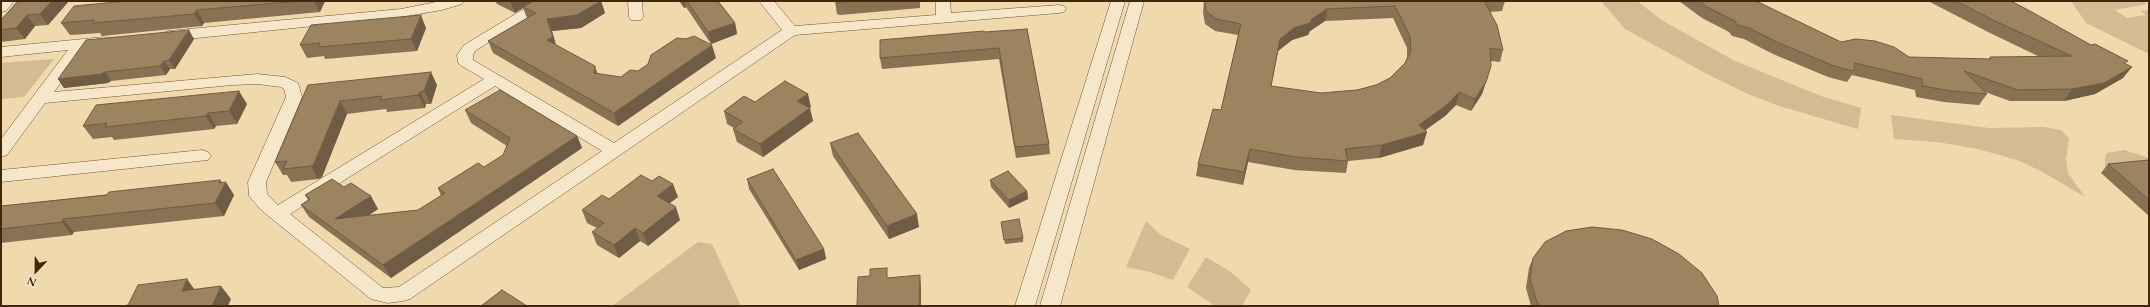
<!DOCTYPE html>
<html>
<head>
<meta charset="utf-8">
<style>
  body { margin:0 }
  #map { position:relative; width:2150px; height:307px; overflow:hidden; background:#f1d9ae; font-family:"EB Garamond",serif }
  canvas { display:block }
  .frame { position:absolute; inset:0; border:2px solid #42270d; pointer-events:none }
  .north { position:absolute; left:16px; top:251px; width:40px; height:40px; -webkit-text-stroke:3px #f6e6ca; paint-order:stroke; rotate:202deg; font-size:11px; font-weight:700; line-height:16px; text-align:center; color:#42270d }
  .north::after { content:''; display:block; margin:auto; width:14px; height:18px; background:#42270d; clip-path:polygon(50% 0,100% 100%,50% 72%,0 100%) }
</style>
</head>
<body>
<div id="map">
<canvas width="2150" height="307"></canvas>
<div class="frame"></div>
<div class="north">N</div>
</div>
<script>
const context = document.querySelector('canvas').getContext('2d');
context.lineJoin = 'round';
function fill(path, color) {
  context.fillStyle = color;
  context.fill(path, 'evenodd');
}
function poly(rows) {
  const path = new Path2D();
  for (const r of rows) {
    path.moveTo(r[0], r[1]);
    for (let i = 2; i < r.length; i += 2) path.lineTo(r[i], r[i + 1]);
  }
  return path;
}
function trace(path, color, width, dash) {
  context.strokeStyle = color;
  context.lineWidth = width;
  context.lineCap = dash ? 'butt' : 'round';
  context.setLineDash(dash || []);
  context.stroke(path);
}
const green = poly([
  [1601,1,1637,1,1663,21,1735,61,1821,96,1861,108,1858,129,1779,106,1748,94,1707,74,1625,29],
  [2071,1,2142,1,2148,4,2115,10,2127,18,2146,15,2141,11,2149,10,2149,54,2086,23],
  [54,59,24,97,1,99,1,63],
  [1891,115,1989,128,2044,127,2061,130,2069,138,2066,159,2068,173,2085,197,2041,171,2017,160,1978,149,1937,142,1894,139],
  [2124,150,2149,158,2149,163,2105,170,2105,157,2107,153],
  [1146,221,1161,235,1190,249,1173,280,1150,272,1126,267],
  [698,242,712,244,741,306,612,306],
  [1206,257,1231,272,1251,290,1242,306,1215,306,1187,287]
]);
const minor = poly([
  [1,1,14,1,6,11,1,12,1,1],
  [441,1,464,1,462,4,442,10,401,17,168,41,163,39,160,36,163,33,168,31,401,9,441,1],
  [537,1,554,1,475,51,473,55,473,60,614,143,782,30,759,1,774,1,795,26,936,15,936,1,950,1,951,13,1059,5,1064,6,1066,9,1064,12,1059,13,795,35,410,299,403,301,388,303,371,299,261,210,249,196,248,182,286,97,284,89,281,87,257,84,232,85,45,103,7,155,1,157,1,139,68,50,1,57,1,47,104,37,109,39,112,42,109,45,85,49,54,92,257,74,285,77,298,83,302,97,266,182,267,194,278,205,484,79,460,65,458,62,457,55,464,45,537,1],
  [495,86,602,151,399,287,383,288,290,214,495,86],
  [628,1,642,1,643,17,641,20,631,20,629,17,628,1],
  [1111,1,1125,1,1035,306,1015,306,1111,1],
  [1130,1,1144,1,1060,306,1040,306,1130,1],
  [202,150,208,152,211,156,208,160,1,182,1,170,202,150]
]);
const wall = poly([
  [18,1,69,1,48,25,35,26,25,39,1,42,1,20],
  [127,1,325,1,320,12,204,23,202,26,102,36,100,33,70,35,61,23],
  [495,1,601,1,605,13,581,28,552,31,556,45,598,74,621,77,638,71,716,58,618,126,493,53,488,41,527,18,523,8,515,13,497,4],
  [679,1,718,1,735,23,737,34,711,44,686,7,684,8],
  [835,1,920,1,920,8,840,15,837,14],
  [1204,1,1505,1,1502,11,1490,12,1503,50,1500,62,1491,61,1491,66,1482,94,1471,111,1456,105,1445,116,1425,130,1423,145,1379,158,1348,161,1346,173,1294,170,1248,162,1243,185,1196,176,1198,164,1221,110,1238,35,1215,31,1205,24,1203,12],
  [1393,18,1407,48,1407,58,1405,63,1390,78,1376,85,1357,90,1321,93,1271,87,1278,51,1292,40,1308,35,1310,31,1325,21],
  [1679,1,1756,1,1841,42,1909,57,1989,59,1990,57,2040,57,1990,33,1928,1,2011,1,2125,64,2123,78,2095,94,2064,101,2010,101,1985,92,1987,94,1979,105,1944,102,1916,97,1915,90,1852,75,1847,82,1828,77,1773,54,1744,39,1732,36,1729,32,1702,18],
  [426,28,417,51,325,59,324,56,307,58,300,45],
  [1027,29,1049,144,1050,154,1016,158,999,59,882,69,880,58,985,32],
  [194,39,175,69,170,69,166,75,111,81,108,83,64,88,58,79],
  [308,85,437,85,431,104,426,104,425,108,387,112,386,109,347,114,322,177,318,179,291,182,287,175,283,175,275,162],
  [755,102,811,107,809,108,813,121,763,157,737,142,733,129,734,128,727,124,724,111],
  [247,104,237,124,216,126,214,129,114,140,112,137,93,139,83,126],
  [465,110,577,136,582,148,391,278,309,217,301,205,308,200,305,195,344,187,378,209,368,216,418,210,441,196,438,188,484,167,503,155,507,146,471,123],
  [830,143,919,227,889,239,833,156],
  [2149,160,2149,216,2101,173,2108,164],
  [747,179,824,249,826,259,799,270,749,189],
  [990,180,1027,191,1028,199,1009,208,991,187],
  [222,182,234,195,224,216,74,232,72,235,1,243,1,206],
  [678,197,669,203,680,220,648,246,640,241,619,258,597,245,592,232,597,228,587,223,582,210,609,199],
  [1001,222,1023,238,1023,242,1005,244],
  [1533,258,1719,306,1531,306,1526,288,1529,268]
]);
const shadedWall = poly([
  [52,1,69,1,48,25,40,14],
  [314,1,325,1,320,12],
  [510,1,534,1,515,13],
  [601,1,605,13,581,28,552,31,557,49,547,40,547,19],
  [682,1,684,1,686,7,684,8],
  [1327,9,1325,21,1310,31,1308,35,1292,40,1278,51,1269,99,1280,39,1294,28,1312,19],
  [197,10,204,23,202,26,194,14],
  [27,15,35,26,25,39,16,28],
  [421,15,426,28,417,51,411,39],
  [735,23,737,34,711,44,708,32],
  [189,30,194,39,175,69,169,60],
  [712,45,716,58,618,126,614,113],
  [164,61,170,69,166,75,160,66],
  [595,66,599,79,594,73],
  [2132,67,2123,78,2095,94,2064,101,2072,89],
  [105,72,111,81,108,83,64,88,58,79],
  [431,72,437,85,431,104,424,91],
  [1486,82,1482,94,1471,111,1475,99],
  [239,91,247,104,237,124,229,111],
  [420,92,426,104,425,108,418,95],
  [1459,92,1456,105,1445,116,1420,134,1427,132,1423,145,1379,158,1382,145,1419,125],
  [808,94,811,107,800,114,797,101],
  [340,101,347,114,322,177,318,179,311,166],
  [810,108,813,121,763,157,760,144],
  [208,113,216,126,214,129,206,116],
  [577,136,582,148,391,278,383,265],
  [1250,149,1248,162,1243,185,1244,172],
  [220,180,224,185,226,182,234,195,224,216,215,203,219,183],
  [673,184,678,197,662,209,657,196],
  [1027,191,1028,199,1009,208,1009,200],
  [371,196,378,209,343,232,335,219],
  [676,207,680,220,648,246,643,233],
  [917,214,919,227,889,239,887,226],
  [63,219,74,232,72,235,62,222],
  [635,228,640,241,619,258,614,245],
  [824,249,826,259,799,270,796,260],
  [920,275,921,288,921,306,919,306],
  [187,279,197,293,182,291],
  [221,286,231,299,228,306,212,306]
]);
const building = poly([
  [18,1,52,1,40,14,27,15,16,28,1,30,1,20,18,1],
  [127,1,299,1,197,10,194,14,93,23,95,20,61,23,74,6,127,1],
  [533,1,601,1,577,15,547,19,553,37,547,40,595,66,594,73,621,77,630,70,638,71,648,64,651,55,677,38,686,39,694,36,712,45,614,113,488,41,536,13,523,7,533,1],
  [687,1,718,1,735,23,708,32,687,1],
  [835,1,855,1,838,2,835,1],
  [1205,1,1484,1,1497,25,1503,50,1490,48,1491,66,1486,82,1475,99,1459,92,1448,104,1419,125,1427,132,1382,145,1345,149,1348,161,1296,157,1250,149,1244,172,1198,164,1213,109,1221,110,1241,24,1216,19,1206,11,1205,1],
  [1395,6,1410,36,1411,51,1405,63,1390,78,1376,85,1357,90,1321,93,1271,86,1280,39,1294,28,1310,23,1312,19,1327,9,1395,6],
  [1699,1,1756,1,1841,42,1856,39,1875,41,1894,47,1909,57,1991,59,1990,57,2072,56,1997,22,1956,1,2011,1,2030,11,2091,45,2095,44,2128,61,2124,63,2132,67,2104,83,2072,89,2018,90,1964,71,1987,94,1951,91,1923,86,1922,79,1855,63,1854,71,1834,66,1779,43,1749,28,1737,25,1735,21,1707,7,1699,1],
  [421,15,411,39,318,47,320,43,300,45,311,25,421,15],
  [1027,29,1049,144,1015,147,999,48,880,58,880,40,984,31,985,32,1027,29],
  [189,30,169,60,164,61,160,66,105,72,101,74,58,79,86,40,189,30],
  [431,72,424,91,420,92,418,95,380,100,382,96,340,101,314,164,311,166,283,169,287,161,275,162,308,85,431,72],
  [785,81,808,94,797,101,810,108,760,144,733,129,743,122,724,111,744,96,755,102,785,81],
  [500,90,577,136,383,265,301,205,310,199,305,195,332,179,344,187,351,183,371,196,335,219,418,210,445,193,438,188,478,163,484,167,503,155,510,138,465,110,500,90],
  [239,91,229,111,208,113,206,116,105,127,107,123,83,126,96,105,239,91],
  [858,133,917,214,887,226,830,143,858,133],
  [2149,160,2149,200,2108,164,2149,160],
  [773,169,824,249,796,260,747,179,773,169],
  [1008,171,1027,191,1009,200,990,180,1008,171],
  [641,175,652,181,659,176,673,184,657,196,676,207,643,233,635,228,614,245,592,232,604,223,582,210,602,195,609,199,641,175],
  [220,180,219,183,226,182,215,203,63,219,62,222,1,229,1,206,107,195,109,192,220,180],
  [1019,219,1023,238,1004,240,1001,222,1019,219],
  [1592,227,1622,230,1652,239,1679,254,1702,273,1717,296,1719,306,1540,306,1537,302,1530,279,1533,258,1545,242,1566,231,1592,227],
  [887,268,887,278,920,275,919,306,857,306,858,277,870,276,870,269,887,268],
  [187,279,182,291,221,286,212,306,122,306,128,305,138,285,187,279],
  [502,290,527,306,481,306,502,290]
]);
fill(green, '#d3bb93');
trace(minor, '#6e5435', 1);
fill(minor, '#f6e6ca');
fill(wall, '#877253');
fill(shadedWall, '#6e5c44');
fill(building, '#9d8461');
trace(building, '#6e5c44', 1);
</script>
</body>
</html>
